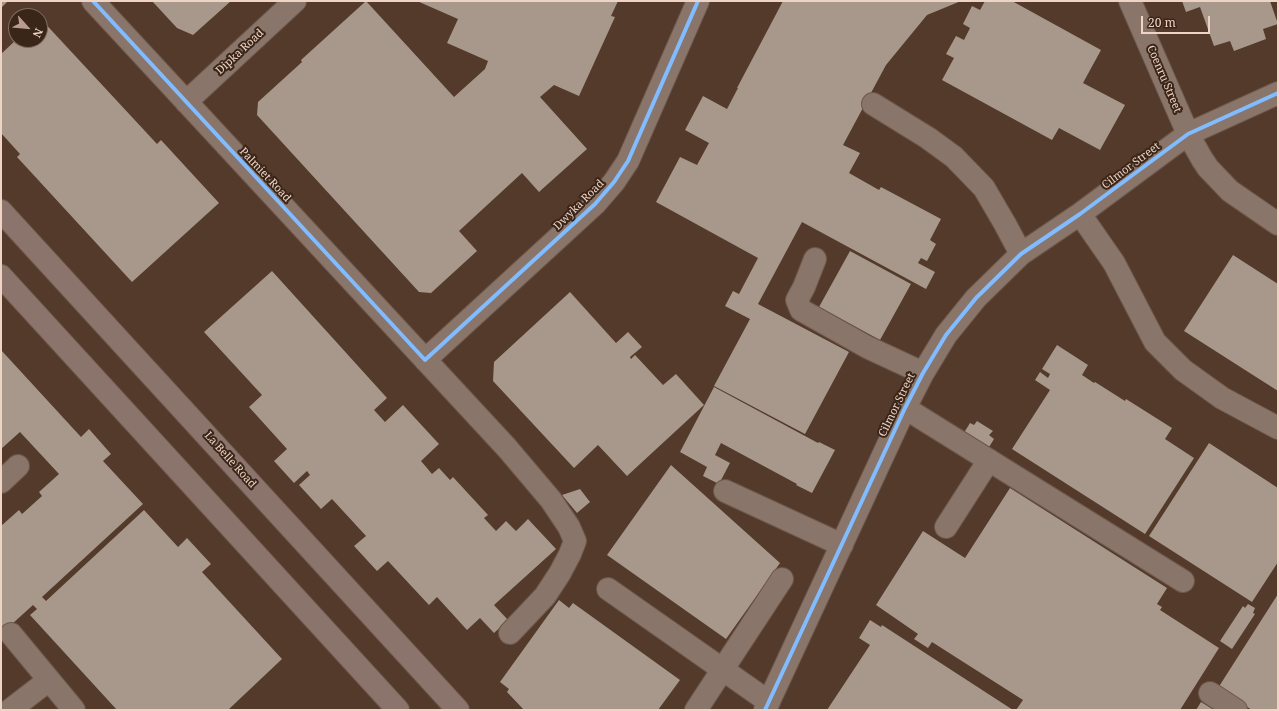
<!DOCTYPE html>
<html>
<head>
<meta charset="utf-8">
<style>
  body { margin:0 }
  #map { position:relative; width:1279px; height:711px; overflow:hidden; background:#533a2b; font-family:"Noto Serif",serif }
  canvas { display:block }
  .frame { position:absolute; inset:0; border:2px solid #efd3c4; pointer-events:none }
  .north { position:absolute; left:8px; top:8px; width:40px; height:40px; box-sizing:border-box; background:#3a2519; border:1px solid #826b5d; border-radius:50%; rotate:117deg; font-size:11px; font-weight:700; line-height:16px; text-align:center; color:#efd3c4 }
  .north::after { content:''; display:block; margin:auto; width:14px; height:18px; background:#b89d8e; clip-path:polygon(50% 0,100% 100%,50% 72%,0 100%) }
  .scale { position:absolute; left:1141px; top:16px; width:69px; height:18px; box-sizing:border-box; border:2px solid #efd3c4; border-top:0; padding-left:5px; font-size:12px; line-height:14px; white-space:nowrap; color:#efd3c4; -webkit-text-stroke:3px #3a2519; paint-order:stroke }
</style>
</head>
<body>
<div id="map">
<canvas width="1279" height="711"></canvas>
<div class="frame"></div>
<div class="north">N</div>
<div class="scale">20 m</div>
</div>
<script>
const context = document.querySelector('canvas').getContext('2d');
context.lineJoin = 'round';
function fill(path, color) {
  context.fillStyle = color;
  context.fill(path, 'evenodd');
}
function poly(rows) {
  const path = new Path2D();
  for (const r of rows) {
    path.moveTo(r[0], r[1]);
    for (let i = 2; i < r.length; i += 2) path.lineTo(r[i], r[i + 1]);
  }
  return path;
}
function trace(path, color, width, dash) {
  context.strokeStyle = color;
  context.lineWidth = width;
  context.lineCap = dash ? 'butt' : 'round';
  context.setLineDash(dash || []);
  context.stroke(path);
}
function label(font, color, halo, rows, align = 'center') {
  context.font = font + ' "Noto Serif",serif';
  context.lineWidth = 4;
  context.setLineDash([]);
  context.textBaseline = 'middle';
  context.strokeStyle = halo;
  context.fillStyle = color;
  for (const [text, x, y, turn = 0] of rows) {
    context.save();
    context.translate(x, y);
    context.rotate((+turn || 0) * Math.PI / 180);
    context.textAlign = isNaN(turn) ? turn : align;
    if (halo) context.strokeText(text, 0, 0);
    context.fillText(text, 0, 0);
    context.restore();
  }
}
const building = poly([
  [1,1,8,1,1,8],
  [152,1,231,1,193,35,177,28],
  [366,1,454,97,485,69,488,61,447,43,458,19,417,1,618,1,611,16,615,17,579,96,554,85,540,97,587,149,539,192,522,173,459,231,477,251,431,293,419,292,257,115,258,102,302,62,301,60],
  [783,1,961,1,927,15,886,65,843,145,860,153,849,173,879,190,881,187,941,219,930,240,936,244,927,261,921,258,918,263,935,272,926,289,802,222,758,304,849,352,805,434,714,386,750,319,725,306,733,291,739,294,758,258,656,202,680,157,697,165,709,143,685,130,703,96,727,109,738,88,737,88],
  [985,1,1012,1,1101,50,1083,83,1125,105,1100,150,1059,128,1052,140,942,80,954,58,946,54,956,36,964,40,970,28,963,24,972,6,980,10],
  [1182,1,1270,1,1278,24,1263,29,1266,39,1234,51,1230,41,1214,46,1200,7,1186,12],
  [40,18,157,144,161,140,219,203,132,282,17,157,20,154,1,133,1,54,16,40,40,40],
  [850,251,911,284,880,340,819,307],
  [1233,255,1278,284,1278,391,1184,331],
  [272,271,387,398,374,410,385,422,403,405,439,444,421,461,432,474,439,468,450,480,453,477,488,515,484,518,496,531,506,521,516,531,528,519,556,549,494,605,508,620,494,633,480,618,467,630,437,597,429,605,388,561,377,571,354,546,366,536,332,499,321,509,299,485,310,475,307,471,294,483,274,461,287,449,249,407,262,395,204,332],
  [570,292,616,343,628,332,642,347,630,357,631,359,635,355,663,385,676,374,704,405,627,476,598,445,574,468,493,381,494,362],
  [1057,345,1088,365,1082,375,1094,383,1095,382,1125,401,1126,399,1172,428,1165,439,1194,458,1145,534,1012,449,1050,390,1035,380,1040,372,1048,378,1050,374,1042,369],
  [1,350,81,437,89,429,111,454,103,461,143,504,42,597,46,601,144,510,178,547,187,538,211,564,202,572,282,659,228,710,117,710,30,615,37,609,33,605,1,634,1,526,19,510,22,514,42,496,39,492,59,474,20,432,1,449],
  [714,387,818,443,819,442,835,450,812,493,796,485,797,484,721,443,715,455,730,463,719,484,703,476,707,467,680,452],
  [977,421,993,431,989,435,994,439,986,452,962,436,970,423,974,425],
  [1209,443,1278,488,1278,562,1252,602,1149,536],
  [671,465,780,563,726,639,607,555],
  [1010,488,1167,588,1157,604,1162,607,1160,610,1219,648,1180,710,1016,710,1023,700,932,642,928,648,914,639,918,634,876,605,923,531,965,558],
  [580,489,590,502,577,513,562,495],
  [1278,594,1278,710,1252,710,1218,688],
  [559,600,569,608,573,603,680,680,658,710,524,710,507,692,509,689,500,682],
  [1248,604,1255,608,1253,613,1255,614,1232,649,1220,641,1243,606,1245,608],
  [870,620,881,627,882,625,1013,710,827,710,870,645,859,638],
  [1201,702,1214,710,1196,710]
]);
const minor = poly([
  [93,1,507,448,551,500,569,527,575,541,570,554,560,573,545,596,510,633],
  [1130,1,1188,134,1202,159,1208,168,1230,191,1278,224],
  [186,102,295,1],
  [873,104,928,138,954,157,984,188,1005,224,1021,254],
  [1080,214,1114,263,1155,342,1183,370,1222,398,1278,428],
  [815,259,804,287,797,300,801,310,867,347,923,373],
  [425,360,595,204,614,182,628,161,698,1],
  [905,408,1183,581],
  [1,482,18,466],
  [725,491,842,545],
  [946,527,989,460],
  [608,589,769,702],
  [11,634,74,710],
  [1210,693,1236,710],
  [10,710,49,680],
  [696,710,782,579],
  [765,710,905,408,923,373,946,335,976,298,1021,254,1080,214,1188,134,1278,93]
]);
const major = poly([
  [1,211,458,710],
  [1,276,398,710]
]);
const cycleway = poly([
  [93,1,425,360,595,204,614,182,628,161,698,1],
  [765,710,905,408,923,373,946,335,976,298,1021,254,1080,214,1188,134,1278,93]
]);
const streetNames = [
  ["Dipka Road",240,52,-43],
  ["Coenru Street",1164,79,67],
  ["Cilmor Street",1131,166,-37],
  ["Palmiet Road",265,175,47],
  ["Dwyka Road",579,205,-45],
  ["Cilmor Street",897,405,-64],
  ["La Belle Road",230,460,48]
];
fill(building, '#a7988b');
trace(minor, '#6e574b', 24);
trace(major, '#6e574b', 24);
trace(minor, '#897569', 22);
trace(major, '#8a746b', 22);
trace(cycleway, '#80bcff', 4);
label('11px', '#efd3c4', '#3a2519', streetNames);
</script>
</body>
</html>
